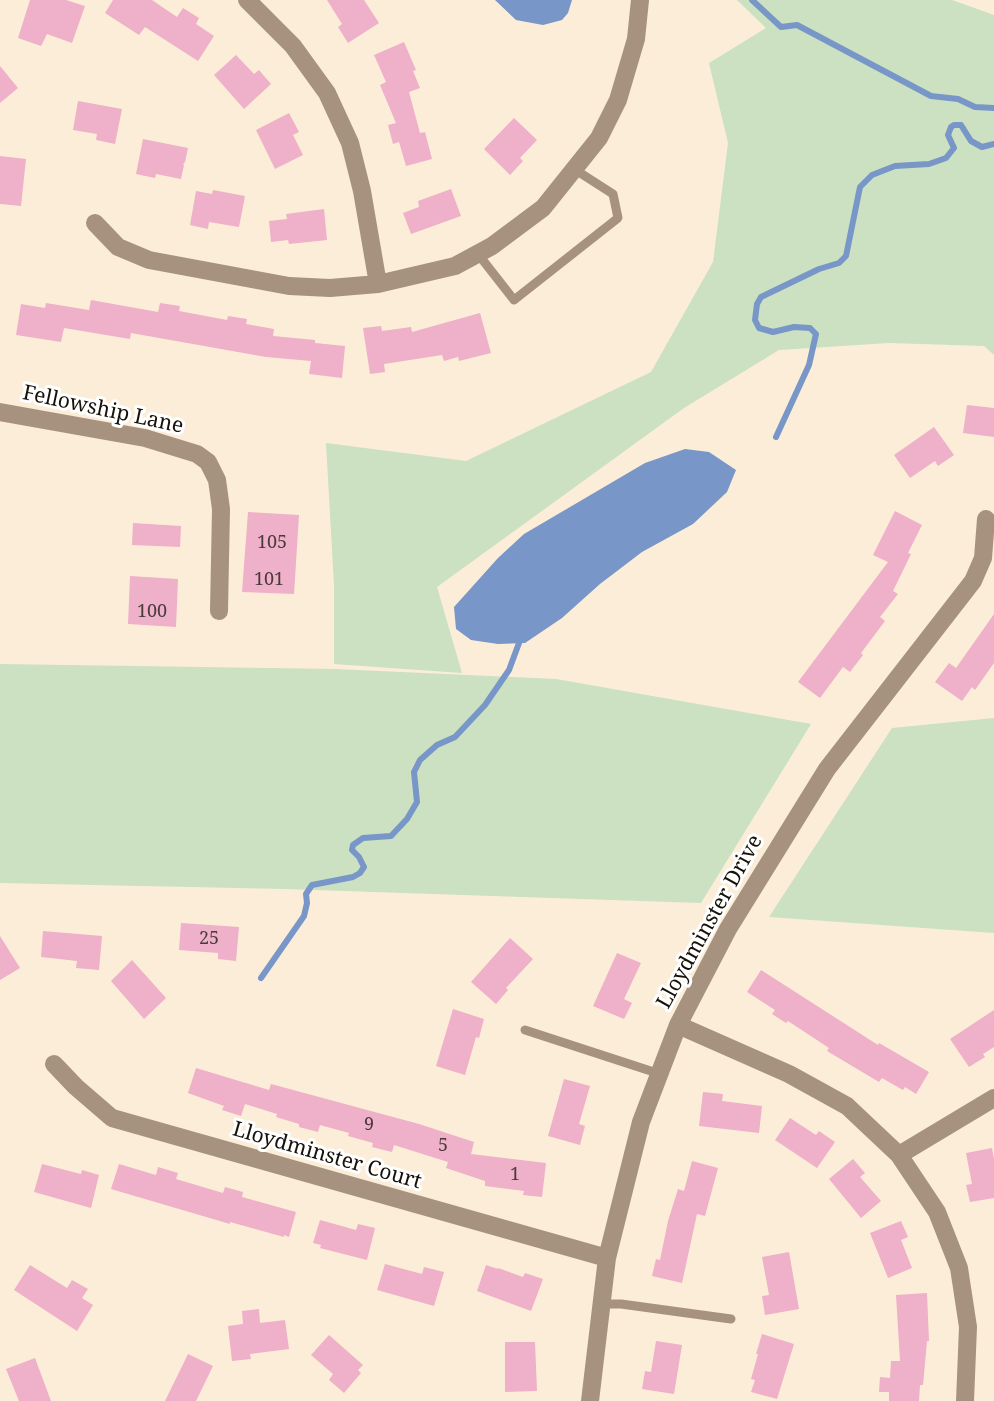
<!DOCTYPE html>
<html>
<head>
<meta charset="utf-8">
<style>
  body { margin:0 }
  canvas { display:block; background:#fbedd7 }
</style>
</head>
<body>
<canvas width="994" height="1401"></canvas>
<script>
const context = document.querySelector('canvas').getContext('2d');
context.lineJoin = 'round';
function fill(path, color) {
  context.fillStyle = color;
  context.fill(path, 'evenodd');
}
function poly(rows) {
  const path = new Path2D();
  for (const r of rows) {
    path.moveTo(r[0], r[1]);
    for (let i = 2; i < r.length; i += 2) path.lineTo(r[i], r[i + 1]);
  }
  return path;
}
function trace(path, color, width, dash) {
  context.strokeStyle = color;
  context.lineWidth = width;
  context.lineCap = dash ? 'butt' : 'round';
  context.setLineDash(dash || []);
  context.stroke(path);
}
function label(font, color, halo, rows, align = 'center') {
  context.font = font + ' "Noto Serif",serif';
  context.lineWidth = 6;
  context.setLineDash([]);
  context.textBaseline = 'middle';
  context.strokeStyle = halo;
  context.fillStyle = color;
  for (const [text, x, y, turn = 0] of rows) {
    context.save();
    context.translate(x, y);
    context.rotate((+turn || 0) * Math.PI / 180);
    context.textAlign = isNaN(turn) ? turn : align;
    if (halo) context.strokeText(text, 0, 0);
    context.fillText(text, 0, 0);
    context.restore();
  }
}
const green = poly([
  [737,0,952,0,994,15,994,355,984,346,889,343,779,350,684,408,437,587,462,673,334,664,334,585,326,443,466,461,651,372,713,262,728,143,709,63,766,28],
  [0,664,335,669,556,679,811,724,701,903,285,889,0,883],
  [994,718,994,933,769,917,892,728]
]);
const water = poly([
  [495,0,572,0,568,13,562,20,543,25,516,20],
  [685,449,709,452,736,470,727,492,693,524,642,552,600,584,562,618,525,643,498,644,471,640,456,629,454,607,498,558,524,534,645,463]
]);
const stream = poly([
  [752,0,781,27,797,25,931,96,958,99,975,107,994,108],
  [776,437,809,365,816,334,810,328,794,327,773,332,759,328,755,320,757,304,761,297,819,269,839,263,846,256,860,187,872,175,895,166,929,164,946,158,954,148,948,135,951,127,954,125,961,125,971,141,982,147,994,144],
  [261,978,304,916,307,903,306,894,312,885,353,877,360,873,364,867,359,857,352,850,353,845,363,838,391,836,407,819,417,802,414,772,420,760,437,745,455,737,485,705,509,670,519,643]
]);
const building = poly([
  [30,0,66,0,85,6,72,43,47,34,41,46,18,38],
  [113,0,152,0,177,17,183,8,199,18,196,24,214,36,198,61,145,27,139,35,105,13],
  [327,0,364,0,379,23,348,43,338,27,342,24],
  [404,42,416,70,413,71,420,88,409,92,420,133,425,132,432,159,406,166,399,142,393,144,388,125,396,123,380,85,386,82,374,55],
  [236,55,254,74,259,70,271,84,244,109,214,75],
  [0,66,18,88,0,103],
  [78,101,122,109,115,144,96,140,97,134,73,130],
  [289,113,299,132,293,135,303,155,275,169,256,130],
  [514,118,537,140,520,158,523,161,510,175,484,149],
  [143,139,188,148,185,162,183,164,184,165,181,179,156,174,155,178,136,174],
  [0,156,26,159,21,206,0,204],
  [451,189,461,216,411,234,403,213,419,207,418,201],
  [213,190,245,196,239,227,209,222,208,229,190,225,196,191,212,194],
  [324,209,327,240,289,244,288,240,271,242,269,221,287,219,286,214],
  [91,300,158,312,160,303,180,306,179,311,227,320,228,316,247,319,246,324,274,329,273,336,315,340,315,343,345,346,342,378,309,374,311,361,266,357,131,333,130,339,64,328,61,342,16,335,21,304,45,308,46,303,89,310],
  [480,313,491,353,459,361,458,357,444,361,442,355,384,364,385,372,370,374,363,328,381,326,382,331,411,327,412,332],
  [967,405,994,408,994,437,963,433],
  [934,427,954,455,938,466,935,461,910,478,894,455],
  [895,511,922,525,908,553,911,554,893,591,898,594,880,617,885,621,861,653,863,655,850,672,843,667,820,698,798,682,888,562,873,555],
  [248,512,299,515,294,594,242,592],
  [133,523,181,526,180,547,132,545],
  [130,576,178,579,176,627,128,624],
  [994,614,994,663,975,690,972,687,962,701,935,682,949,663,956,668],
  [181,923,239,927,236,961,218,959,218,953,179,950],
  [43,931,102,936,99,970,76,968,77,961,41,957],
  [0,936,20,968,0,980],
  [510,938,533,959,506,988,508,990,496,1004,471,982],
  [617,953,641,963,624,999,632,1003,624,1019,593,1006],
  [132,960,166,998,144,1019,111,981],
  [761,970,878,1045,879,1043,929,1072,916,1094,905,1087,903,1090,882,1078,879,1082,827,1051,829,1048,788,1021,786,1023,772,1014,775,1010,747,992],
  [453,1009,484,1019,479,1038,476,1037,465,1075,436,1066],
  [994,1010,994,1047,983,1054,985,1057,969,1067,950,1039],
  [196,1068,269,1090,271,1084,419,1124,474,1142,471,1154,546,1163,542,1197,523,1195,524,1191,485,1186,485,1181,446,1168,448,1162,394,1145,392,1152,372,1147,373,1143,348,1136,349,1133,320,1125,318,1132,299,1127,299,1124,276,1117,277,1114,245,1104,241,1116,222,1110,224,1106,188,1093],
  [564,1079,590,1086,579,1124,585,1126,580,1145,548,1136],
  [703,1092,723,1094,722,1101,762,1106,759,1133,699,1126],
  [790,1118,816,1135,819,1131,835,1142,817,1168,775,1140],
  [992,1148,994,1159,994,1198,970,1202,966,1185,972,1184,966,1153],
  [853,1159,865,1173,860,1177,881,1201,861,1218,829,1179],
  [692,1161,718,1168,705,1216,697,1214,682,1283,652,1276,656,1259,660,1260,668,1221,678,1189,684,1191],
  [42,1164,81,1174,82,1170,99,1175,91,1208,34,1192],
  [119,1164,156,1175,158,1167,178,1173,176,1179,223,1193,225,1187,243,1192,242,1197,296,1212,289,1237,284,1235,284,1237,230,1222,230,1224,111,1189],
  [320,1220,356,1230,358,1224,375,1228,367,1260,320,1248,321,1245,313,1243],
  [901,1221,908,1237,901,1240,912,1268,888,1278,870,1233],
  [789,1252,799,1309,765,1315,762,1296,769,1295,762,1257],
  [385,1264,422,1274,424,1267,444,1272,434,1306,377,1290],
  [30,1265,67,1288,72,1280,88,1289,82,1298,93,1305,77,1331,14,1290],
  [486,1265,498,1269,498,1268,523,1277,525,1273,543,1279,531,1311,477,1291],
  [927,1293,929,1341,927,1341,923,1385,920,1385,919,1401,889,1401,889,1392,879,1392,880,1377,890,1378,891,1361,900,1361,896,1295],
  [259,1309,260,1323,285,1320,289,1349,250,1354,251,1359,232,1361,228,1326,243,1324,242,1311],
  [762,1334,794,1344,777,1399,751,1392,755,1380,751,1379,758,1354,756,1354],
  [329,1335,363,1365,358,1370,361,1373,344,1393,329,1380,333,1374,311,1355],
  [656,1341,682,1345,674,1394,642,1389,645,1371,651,1372],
  [505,1342,535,1342,537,1391,505,1392],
  [188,1354,213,1366,196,1401,165,1401],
  [35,1358,51,1401,19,1401,6,1369]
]);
const service = poly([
  [478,254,514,300,618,218,613,194,574,169],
  [525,1030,660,1074],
  [601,1304,621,1304,731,1319]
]);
const minor = poly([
  [247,0,293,46,327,93,350,143,362,191,378,284],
  [95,223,118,247,149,260,289,286,330,288,378,284,455,266,492,246,543,208,599,138,618,100,636,39,640,0],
  [0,412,145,438,197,454,208,462,217,480,221,509,219,611],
  [678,1025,789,1074,847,1106,899,1155,937,1212,959,1268,968,1327,965,1401],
  [54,1064,76,1087,112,1118,607,1258],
  [899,1155,994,1098],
  [590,1401,607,1258,641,1122,678,1025,728,929,827,769,973,581,983,558,986,519]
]);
const numberNames = [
  ["105",272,543],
  ["101",269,580],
  ["100",152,612],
  ["25",209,939],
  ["9",369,1125],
  ["5",443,1146],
  ["1",515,1175]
];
const streetNames = [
  ["Fellowship Lane",103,410,12],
  ["Lloydminster Drive",710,922,-61],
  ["Lloydminster Court",327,1156,16]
];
fill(green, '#cbe1c2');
fill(water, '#7896c7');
trace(stream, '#7896c7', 6);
fill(building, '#efb0c9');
trace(service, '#a79280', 9);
trace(minor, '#a79280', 18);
label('18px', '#4c3a3a', null, numberNames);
label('21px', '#16120a', '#fff', streetNames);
</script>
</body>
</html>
